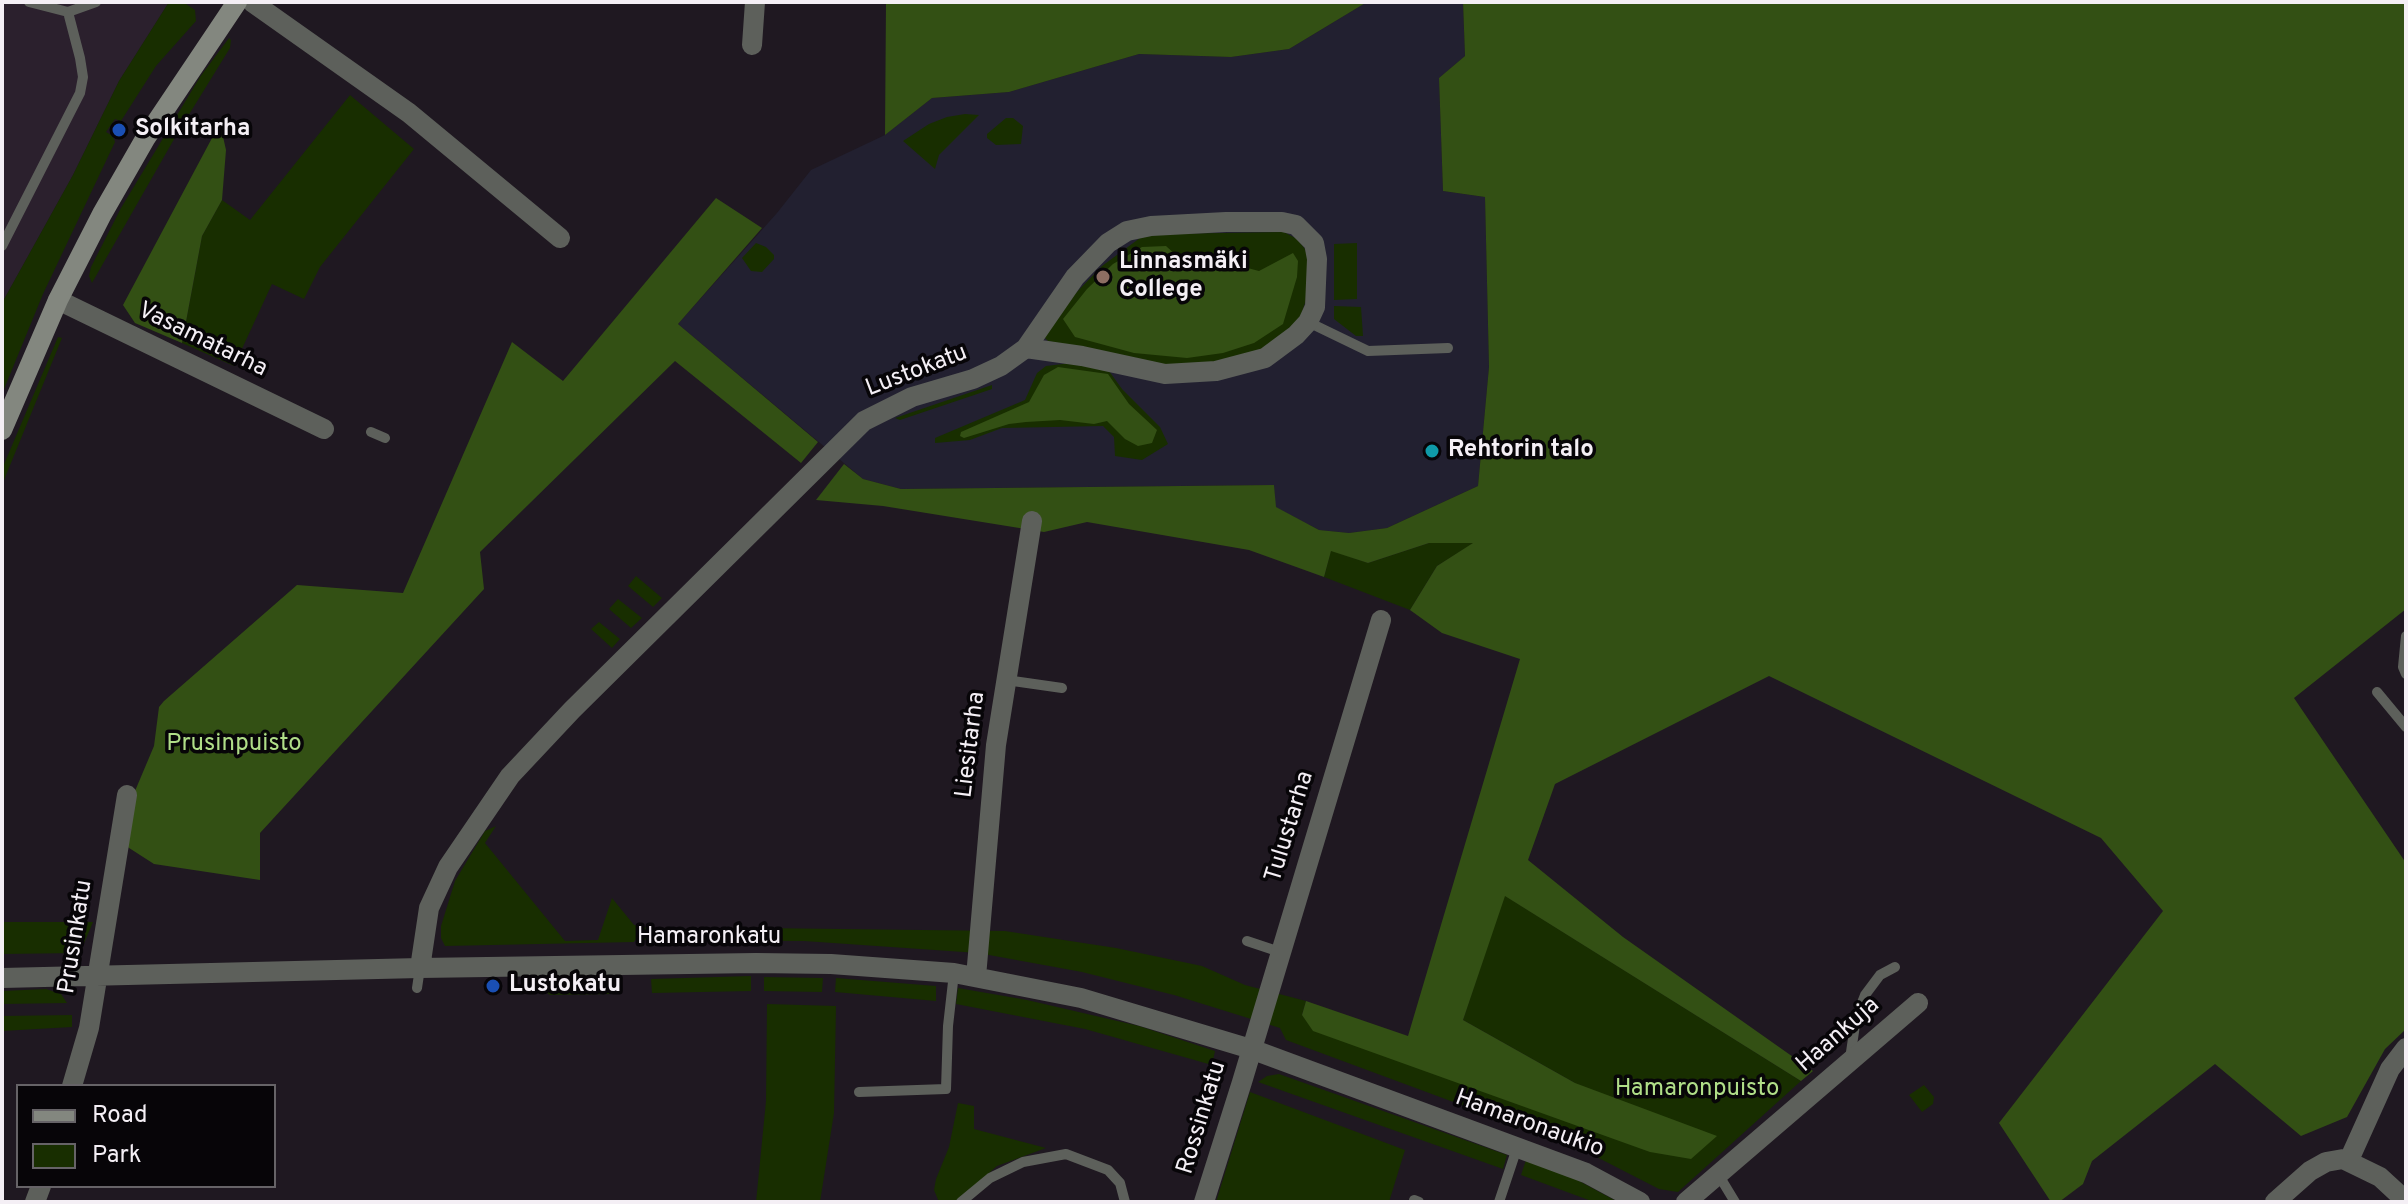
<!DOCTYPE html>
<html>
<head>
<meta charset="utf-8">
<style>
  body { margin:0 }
  #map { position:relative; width:2408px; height:1204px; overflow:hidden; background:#1f1821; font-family:Overpass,sans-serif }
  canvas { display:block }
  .frame { position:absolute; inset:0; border:4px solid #f4eff5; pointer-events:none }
  .legend { position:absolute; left:16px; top:1084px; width:260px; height:104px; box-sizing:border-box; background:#070508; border:2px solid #666367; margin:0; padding:10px 14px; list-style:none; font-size:24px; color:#f4eff5 }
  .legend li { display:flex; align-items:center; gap:16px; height:40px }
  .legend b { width:40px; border:2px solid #666367 }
</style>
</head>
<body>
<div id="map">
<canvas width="2408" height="1204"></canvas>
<div class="frame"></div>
<ul class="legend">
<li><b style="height:10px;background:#83877f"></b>Road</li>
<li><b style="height:22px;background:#182e00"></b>Park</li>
</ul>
</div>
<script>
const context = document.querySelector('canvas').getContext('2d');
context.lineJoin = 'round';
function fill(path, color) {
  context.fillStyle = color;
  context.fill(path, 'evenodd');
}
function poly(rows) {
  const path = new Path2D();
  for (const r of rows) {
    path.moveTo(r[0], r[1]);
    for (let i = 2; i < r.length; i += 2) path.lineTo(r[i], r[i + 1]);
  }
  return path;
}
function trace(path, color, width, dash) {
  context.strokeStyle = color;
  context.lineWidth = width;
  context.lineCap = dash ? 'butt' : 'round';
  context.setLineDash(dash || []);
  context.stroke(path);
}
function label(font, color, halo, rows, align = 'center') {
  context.font = font + ' Overpass,sans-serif';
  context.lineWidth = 7;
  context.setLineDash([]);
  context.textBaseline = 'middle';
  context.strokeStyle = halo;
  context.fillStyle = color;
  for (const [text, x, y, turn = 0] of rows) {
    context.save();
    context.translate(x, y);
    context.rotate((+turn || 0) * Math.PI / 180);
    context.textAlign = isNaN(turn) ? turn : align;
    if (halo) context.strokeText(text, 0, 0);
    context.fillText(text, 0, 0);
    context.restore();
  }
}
const built = poly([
  [2,2,169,2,119,81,73,175,2,303]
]);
const education = poly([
  [1367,2,1463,2,1465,56,1439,78,1443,191,1485,197,1489,367,1478,486,1387,528,1349,533,1319,530,1275,507,1274,485,901,489,863,479,678,324,777,213,811,170,885,135,932,98,1009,92,1139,54,1231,57,1289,49]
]);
const green = poly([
  [169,2,183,2,195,10,196,21,156,66,121,121,115,119,106,132,113,136,115,142,43,294,2,394,2,303,73,175,119,81],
  [229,38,231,40,230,48,177,134,92,283,89,276,91,267,121,208,200,77],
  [350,95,414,149,320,267,304,299,272,284,234,366,182,343,202,236,222,200,250,220],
  [965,114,979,115,939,155,935,169,903,141,929,124,947,117],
  [1006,118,1013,118,1023,126,1021,144,996,145,987,138,987,134],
  [1284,232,1297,239,1305,249,1308,259,1306,300,1299,321,1268,347,1243,359,1205,365,1161,365,1048,341,1044,337,1073,296,1102,266,1140,238,1160,234],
  [756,243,766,247,774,255,774,259,762,272,751,271,742,258],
  [1357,243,1357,299,1334,300,1334,244],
  [1334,306,1361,307,1363,336,1356,336,1334,319],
  [58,337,62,338,2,485,2,469],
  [1071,363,1109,371,1122,389,1160,427,1168,444,1142,460,1115,456,1114,437,1103,426,1002,428,970,440,935,443,935,438,1025,400,1037,373,1046,366],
  [992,385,992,389,900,420,895,418],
  [1429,543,1474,543,1437,566,1410,610,1324,577,1331,550,1368,563],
  [636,576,662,598,653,607,628,586],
  [618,599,642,618,631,628,609,609],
  [599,622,620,639,612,648,591,629],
  [496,826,485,843,565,941,598,940,612,898,634,925,663,930,759,928,1005,931,1116,948,1202,966,1245,985,1306,1001,1302,1015,1575,1083,1463,1020,1504,895,1801,1081,1678,1192,1659,1189,1583,1150,1286,1040,1280,1028,1174,995,1082,972,978,953,804,941,635,940,634,942,445,946,441,938,441,926,455,881,485,831],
  [2,922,93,922,80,953,2,954],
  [751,976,751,991,652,993,651,979],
  [764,977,823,978,822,992,764,991],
  [836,978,936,986,936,1001,835,992],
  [611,979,612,994,550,995,534,984,534,981],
  [958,988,1027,1000,1139,1026,1215,1051,1212,1065,1085,1029,956,1004],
  [46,989,61,994,67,1003,2,1004,2,991],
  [767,1004,836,1006,834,1113,820,1202,756,1202,766,1101],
  [72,1015,72,1027,2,1031,2,1016],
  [1279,1074,1507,1155,1503,1169,1258,1082,1267,1076],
  [1924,1085,1934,1097,1933,1104,1922,1112,1909,1095],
  [1250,1092,1405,1150,1389,1202,1216,1202],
  [958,1103,974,1106,974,1129,1046,1148,997,1166,956,1202,939,1202,934,1190,936,1179,949,1147],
  [1526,1160,1568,1175,1618,1202,1594,1202,1521,1175]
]);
const forest = poly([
  [886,2,1367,2,1289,49,1231,57,1139,54,1009,92,932,98,885,135],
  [1463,2,2406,2,2406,609,2294,698,2406,863,2406,1029,2385,1049,2347,1117,2301,1136,2215,1064,2092,1161,2083,1184,2059,1202,2051,1202,1999,1123,2163,911,2101,838,1769,676,1555,784,1528,860,1623,937,1813,1071,1801,1081,1505,896,1463,1020,1575,1083,1717,1136,1691,1159,1650,1152,1313,1031,1302,1015,1306,1001,1408,1036,1520,659,1442,633,1410,610,1437,566,1473,543,1429,543,1368,563,1331,551,1324,577,1249,550,1087,522,1044,532,883,506,816,500,844,464,863,479,901,489,1274,485,1276,507,1319,530,1349,533,1387,528,1478,486,1489,367,1485,197,1443,191,1439,78,1465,56],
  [220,123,226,150,222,200,202,236,182,343,135,323,123,305],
  [716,198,762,228,678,324,818,442,801,463,675,361,480,552,484,589,260,833,260,880,154,864,126,846,135,791,154,746,159,707,164,701,297,585,403,593,512,342,563,381],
  [1166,246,1178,257,1202,256,1259,271,1293,253,1298,261,1297,277,1283,324,1254,343,1223,353,1187,358,1134,353,1075,337,1063,319,1087,289,1113,264,1142,247],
  [1058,367,1108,374,1129,404,1157,430,1152,443,1138,446,1125,439,1107,421,1094,424,1060,420,1026,422,1009,424,964,438,960,436,961,432,1029,402,1044,375]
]);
const service = poly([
  [29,2,68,12,96,2],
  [2,246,80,93,83,77,80,58,68,12],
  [1308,322,1368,351,1448,348],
  [371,432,385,438],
  [2406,636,2403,667,2406,674],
  [1006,680,1062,688],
  [2377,692,2406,727],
  [1247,941,1280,952],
  [417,988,420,968],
  [1850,1059,1856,1018,1865,995,1880,975,1895,967],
  [859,1092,946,1089,948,1026,954,973],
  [1718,1174,1735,1202],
  [1414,1200,1419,1202],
  [961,1202,990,1178,1023,1162,1066,1154,1108,1170,1120,1183,1125,1202],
  [1499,1202,1517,1148]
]);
const minor = poly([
  [252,2,409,113,560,238],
  [752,45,755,2],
  [1226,222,1282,222,1296,225,1314,243,1317,259,1315,307,1308,322,1296,335,1265,358,1216,371,1165,374,1082,356,1026,348,1075,277,1108,243,1127,231,1151,226,1226,222],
  [58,300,324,429],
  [420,968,429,908,448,867,510,776,572,710,864,421,912,397,973,379,1001,366,1026,348],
  [976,977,996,745,1032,521],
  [2,978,420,968,756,963,831,964,954,973,1081,998,1251,1049,1586,1173,1640,1202],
  [72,1086,89,1028,127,795],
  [2349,1160,2390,1069,2406,1048],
  [35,1202,41,1186],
  [1204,1202,1242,1082,1381,620],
  [1686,1202,1918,1003],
  [2275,1202,2310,1171,2326,1162,2343,1159,2380,1177,2406,1201]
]);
const secondary = poly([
  [2,430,58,300,102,214,145,139,237,2]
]);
const markers = [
  [119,130,8,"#1a4fb4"],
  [1103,277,8,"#8d6e63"],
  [1432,451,8,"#0f9aa8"],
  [493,986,8,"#1a4fb4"]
];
const poiNames = [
  ["Solkitarha",135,130],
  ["Linnasmäki",1119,263],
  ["College",1119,291],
  ["Rehtorin talo",1448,451],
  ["Lustokatu",509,986]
];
const streetNames = [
  ["Vasamatarha",202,341,26],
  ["Lustokatu",917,372,-21],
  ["Liesitarha",972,745,-83],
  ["Tulustarha",1291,827,-73],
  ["Prusinkatu",77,937,-81],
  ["Hamaronkatu",709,938],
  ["Haankuja",1839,1036,-41],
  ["Rossinkatu",1203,1118,-73],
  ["Hamaronaukio",1529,1125,20]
];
const parkNames = [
  ["Prusinpuisto",234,745],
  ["Hamaronpuisto",1697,1090]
];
fill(built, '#2b202d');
fill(education, '#222030');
fill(green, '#182e00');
fill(forest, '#335014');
trace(service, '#5d605b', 10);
trace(minor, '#5d605b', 20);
trace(secondary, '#83877f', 20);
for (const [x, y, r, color] of markers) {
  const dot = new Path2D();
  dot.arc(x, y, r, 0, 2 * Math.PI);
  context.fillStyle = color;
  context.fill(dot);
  trace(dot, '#070508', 3);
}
label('bold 24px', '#f4eff5', '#070508', poiNames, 'left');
label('24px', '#f4eff5', '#070508', streetNames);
label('24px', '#b0de88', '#070508', parkNames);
</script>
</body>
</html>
